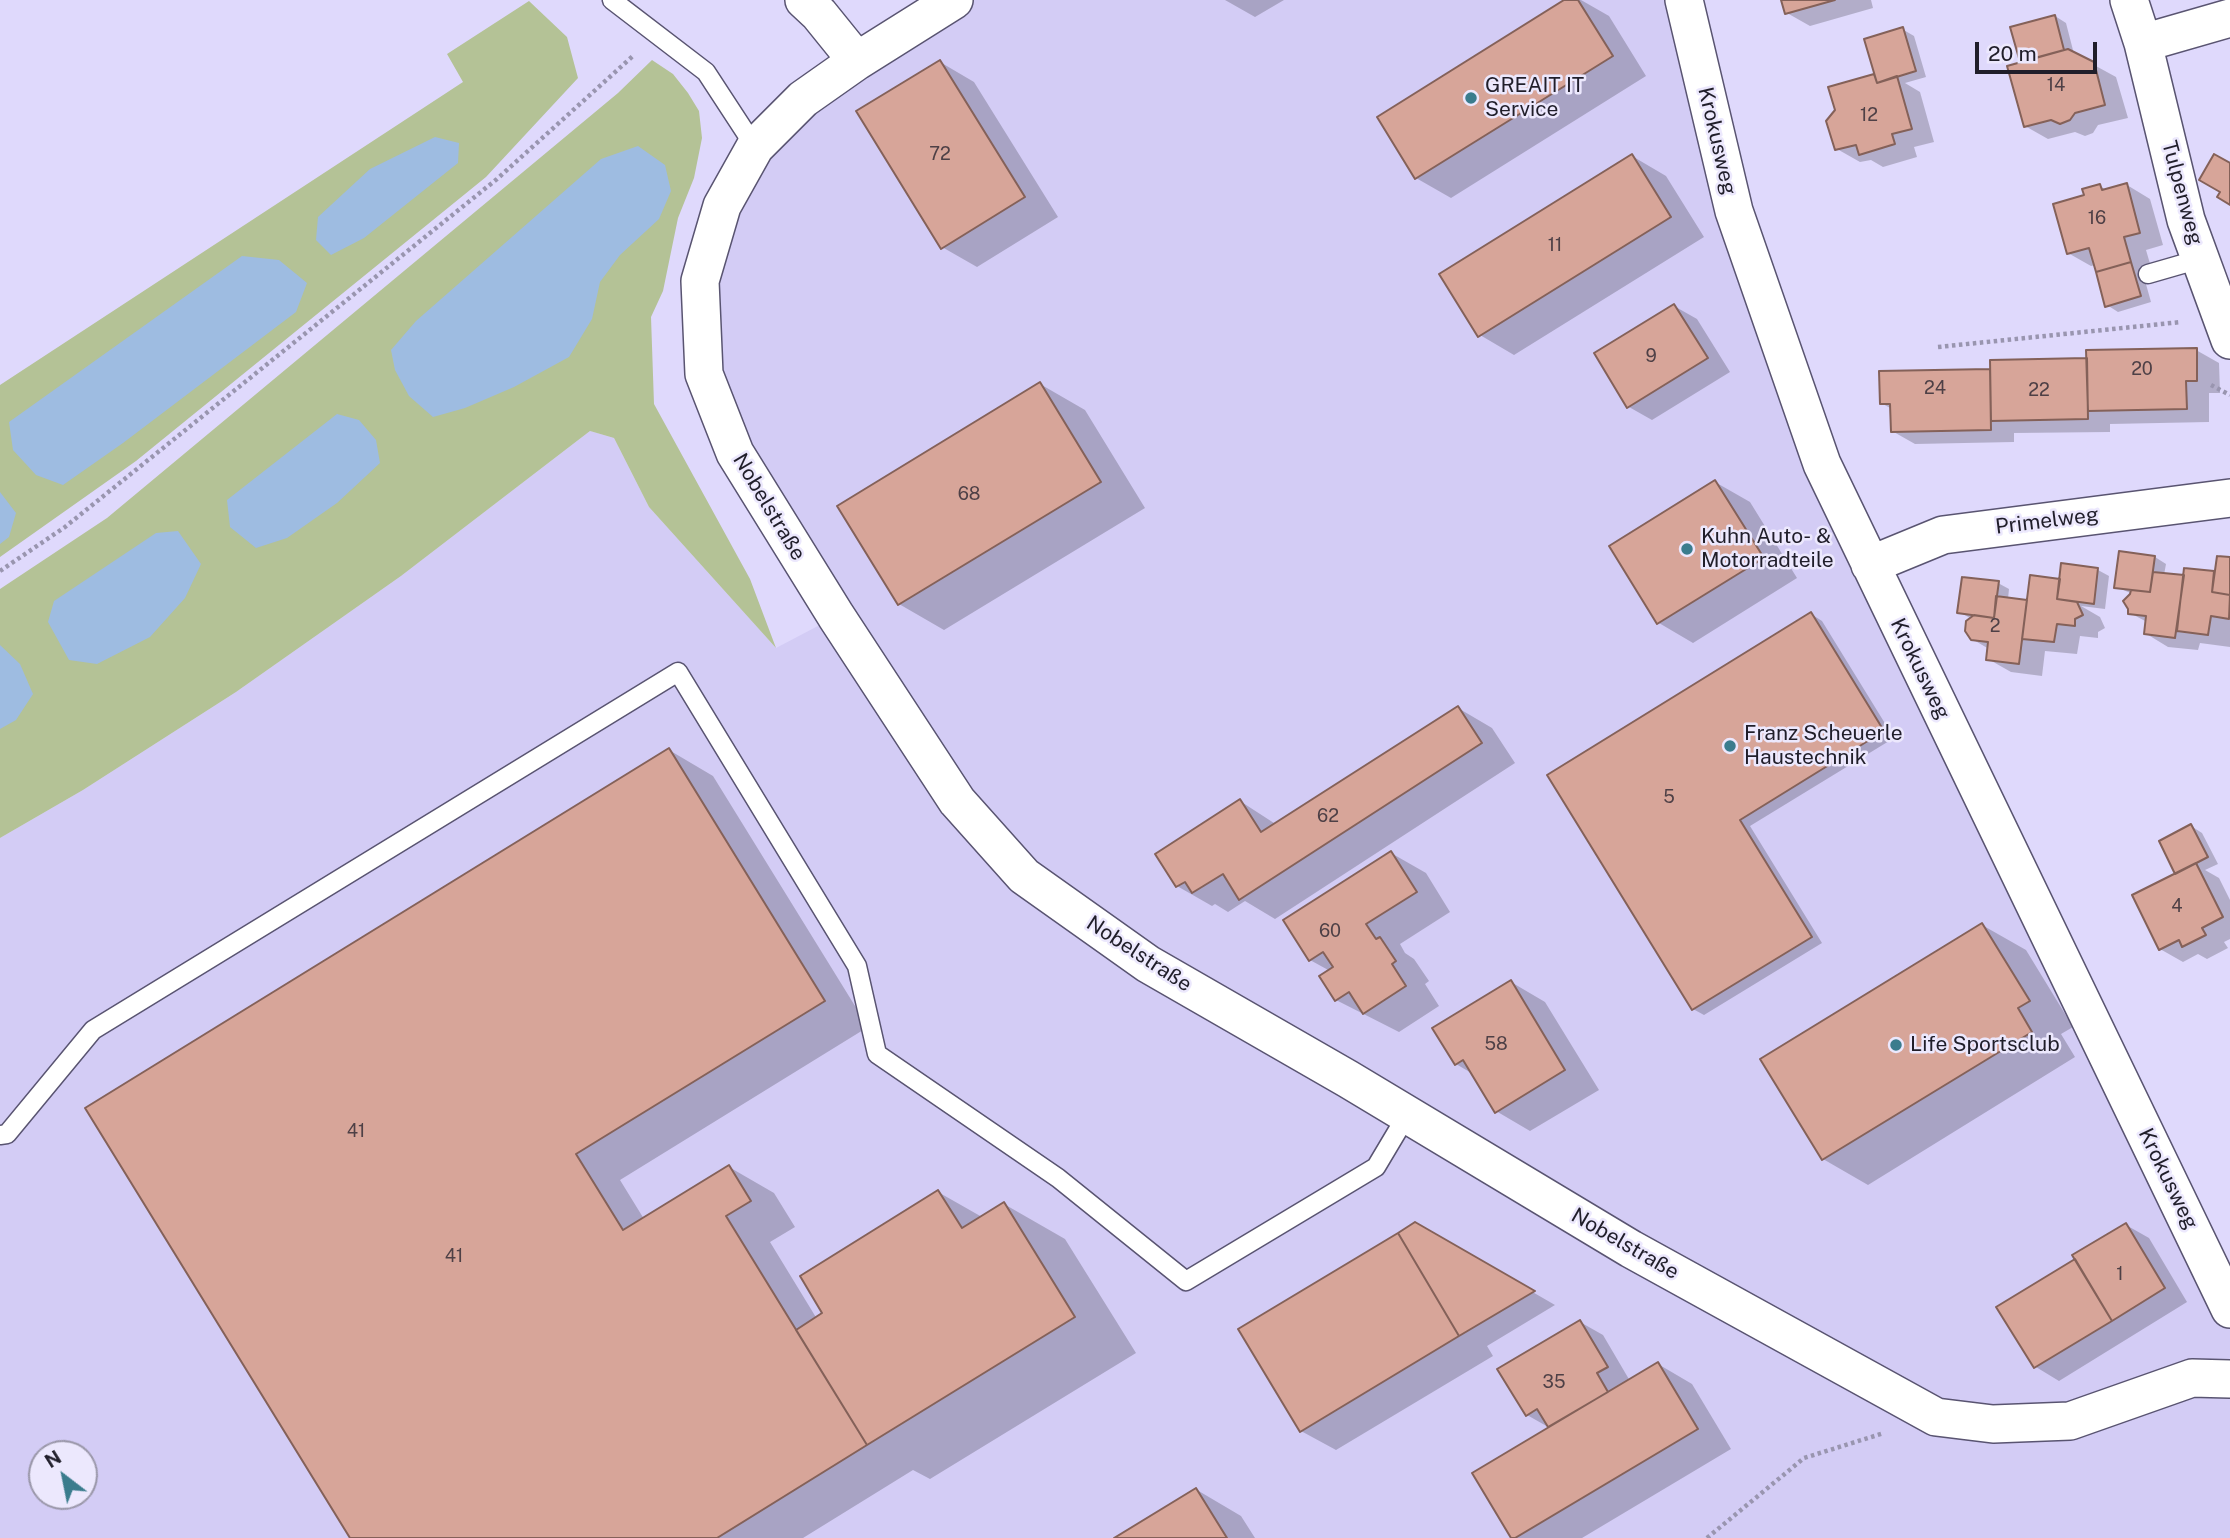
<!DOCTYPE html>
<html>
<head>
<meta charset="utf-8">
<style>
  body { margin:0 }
  #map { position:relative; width:2230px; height:1538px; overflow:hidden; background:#dfd9fc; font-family:"Public Sans",sans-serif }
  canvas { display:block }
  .north { position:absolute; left:28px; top:1440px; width:70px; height:70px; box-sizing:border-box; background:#ece8fd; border:2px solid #9a97a9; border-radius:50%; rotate:328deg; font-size:19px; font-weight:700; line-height:28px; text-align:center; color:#201e2a }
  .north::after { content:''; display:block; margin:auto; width:24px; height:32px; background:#3a7c8d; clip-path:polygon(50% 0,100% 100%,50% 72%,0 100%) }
  .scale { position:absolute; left:1975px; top:42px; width:122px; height:32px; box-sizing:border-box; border:4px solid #201e2a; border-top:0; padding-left:9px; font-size:21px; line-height:24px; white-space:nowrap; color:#201e2a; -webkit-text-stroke:5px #ece8fd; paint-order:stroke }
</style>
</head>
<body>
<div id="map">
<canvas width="2230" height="1538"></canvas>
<div class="north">N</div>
<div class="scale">20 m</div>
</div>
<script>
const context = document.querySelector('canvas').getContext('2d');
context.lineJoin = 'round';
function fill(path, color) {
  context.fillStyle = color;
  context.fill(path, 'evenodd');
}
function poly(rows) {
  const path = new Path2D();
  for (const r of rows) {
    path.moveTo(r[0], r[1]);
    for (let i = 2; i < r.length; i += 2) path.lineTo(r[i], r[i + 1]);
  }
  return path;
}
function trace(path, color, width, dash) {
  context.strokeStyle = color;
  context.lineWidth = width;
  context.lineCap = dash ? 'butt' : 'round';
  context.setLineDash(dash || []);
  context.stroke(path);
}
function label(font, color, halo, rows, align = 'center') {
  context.font = font + ' "Public Sans",sans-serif';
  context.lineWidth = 5;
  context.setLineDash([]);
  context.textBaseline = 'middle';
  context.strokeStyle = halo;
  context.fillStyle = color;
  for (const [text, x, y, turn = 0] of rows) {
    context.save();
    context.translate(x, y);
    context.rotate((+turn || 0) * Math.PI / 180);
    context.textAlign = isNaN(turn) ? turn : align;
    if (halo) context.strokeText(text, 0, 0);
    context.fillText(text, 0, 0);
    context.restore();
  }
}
const built = poly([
  [954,0,1684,0,1822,464,2230,1309,2230,1538,0,1538,0,838,83,790,236,692,401,576,590,431,614,438,649,507,776,648,835,617,735,453,700,281,755,147],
  [42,1454,84,1454,84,1496,42,1496]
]);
const green = poly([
  [529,1,567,37,578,78,486,177,136,461,0,557,0,385,463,82,447,54],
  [652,60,673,74,688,93,699,111,702,138,694,178,678,218,663,291,651,317,654,404,750,579,776,648,649,507,614,438,590,431,401,576,236,692,83,790,0,838,0,589,107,518,618,93]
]);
const water = poly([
  [435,137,459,143,458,163,364,238,331,255,316,240,318,217,370,169],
  [638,146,665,165,671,191,659,219,620,255,600,282,592,319,569,357,514,387,465,408,433,417,409,396,395,370,391,350,416,321,601,159],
  [242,256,279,260,307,283,296,312,123,443,63,485,36,475,13,450,9,422],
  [337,414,359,420,376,440,380,463,337,503,287,538,256,548,230,527,227,500],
  [0,492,16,513,9,537,0,544],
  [178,531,201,564,185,598,150,637,97,664,69,660,48,622,54,601,156,533],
  [0,645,20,664,33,694,16,720,0,729]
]);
const shadow = poly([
  [1225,0,1284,0,1255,17],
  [1568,0,1581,0,1609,16,1646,76,1451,198,1416,178],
  [1783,0,1871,0,1873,8,1810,26,1787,13],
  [2055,16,2066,23,2074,54,2116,77,2128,118,2098,125,2093,133,2085,136,2075,132,2048,139,2025,126,2024,63,2021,61],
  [1902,29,1914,36,1926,77,1905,83,1920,92,1934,142,1914,147,1917,157,1883,167,1871,160,1860,162,1837,149,1874,76,1877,78],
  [940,62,974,82,1058,217,977,267,942,247],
  [1632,156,1666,176,1704,237,1514,355,1480,335],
  [2127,185,2150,199,2163,245,2146,250,2153,274,2144,277,2151,302,2118,312,2107,305,2096,265,2091,266,2068,253,2086,196,2100,186,2108,191],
  [1674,306,1697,319,1730,372,1652,420,1629,407],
  [2196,350,2219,363,2220,393,2209,393,2209,422,2110,424,2110,432,2014,433,2014,442,1915,444,1892,431,1892,409,1881,403,1881,373,1992,370],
  [1040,384,1085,410,1145,508,944,630,899,604],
  [1715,482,1750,502,1797,578,1693,643,1659,623],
  [2155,557,2166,564,2164,575,2185,577,2186,570,2216,575,2230,559,2230,647,2200,643,2198,650,2168,647,2145,633,2147,622,2130,613,2133,594,2116,587],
  [2098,570,2109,576,2105,609,2081,606,2100,617,2105,628,2098,632,2098,638,2080,636,2077,654,2045,651,2042,676,2011,672,1988,659,1989,649,1972,639,1972,619,1959,612,1998,583,2009,589,2008,599,2028,602,2061,580],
  [1811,614,1822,621,1894,738,1750,826,1822,943,1704,1015,1693,1009,1549,776],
  [1458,708,1492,728,1515,763,1275,919,1245,901,1228,912,1215,904,1212,906,1177,886,1240,801,1277,825],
  [669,750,713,776,868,1027,620,1180,644,1219,729,1167,774,1193,795,1227,770,1242,817,1319,938,1192,982,1217,1004,1204,1065,1239,1136,1353,930,1479,913,1470,803,1538,352,1538],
  [2191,826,2202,833,2218,864,2205,870,2219,878,2230,900,2230,939,2224,942,2228,948,2207,959,2198,954,2183,962,2160,949],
  [1391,853,1426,873,1450,912,1400,944,1405,953,1414,959,1429,981,1425,984,1439,1006,1399,1032,1336,1000,1330,971,1310,960],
  [1982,925,2026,950,2073,1027,2061,1034,2075,1057,1868,1185,1823,1159],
  [1511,982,1545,1002,1599,1090,1530,1131,1496,1111,1473,1074,1456,1064],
  [1415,1224,1555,1305,1487,1346,1493,1356,1336,1450,1301,1431],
  [2126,1225,2149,1238,2187,1302,2059,1381,2036,1367,1999,1307,2077,1260],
  [1580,1322,1603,1335,1630,1381,1658,1364,1692,1384,1731,1449,1582,1538,1513,1538,1550,1428,1527,1415],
  [1197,1490,1241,1516,1255,1538,1117,1538]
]);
const building = poly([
  [1564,0,1578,0,1613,56,1415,179,1377,117,1564,0],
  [1781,0,1835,0,1785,14,1781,0],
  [2055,15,2064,50,2020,62,2010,27,2055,15],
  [1903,27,1916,71,1877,83,1864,39,1903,27],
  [2068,49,2094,62,2105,105,2075,113,2070,120,2060,124,2051,120,2024,127,2007,66,2068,49],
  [940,60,1025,197,941,249,856,111,940,60],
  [1874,74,1877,83,1897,76,1912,129,1892,134,1895,144,1859,155,1856,145,1835,150,1826,121,1835,110,1828,87,1874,74],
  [1632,154,1671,217,1478,337,1439,274,1632,154],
  [2214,154,2230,163,2230,205,2217,197,2220,192,2199,180,2214,154],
  [2127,183,2140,233,2124,237,2131,262,2096,272,2089,248,2067,254,2053,204,2084,195,2082,189,2100,184,2102,190,2127,183],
  [2131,262,2141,296,2105,307,2096,272,2131,262],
  [1674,304,1708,358,1627,408,1594,353,1674,304],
  [2197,348,2197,381,2186,381,2187,409,2088,411,2086,350,2197,348],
  [2087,358,2088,419,1991,421,1990,360,2087,358],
  [1990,369,1991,430,1891,432,1890,404,1880,404,1879,371,1990,369],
  [1040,382,1101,482,898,605,837,506,1040,382],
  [1715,480,1764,558,1657,624,1609,546,1715,480],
  [2119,551,2155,556,2150,592,2114,588,2119,551],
  [2217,556,2230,557,2230,595,2212,592,2217,556],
  [2061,563,2098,568,2094,604,2057,599,2061,563],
  [2184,568,2214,571,2212,592,2230,595,2229,619,2211,616,2208,635,2177,631,2184,568],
  [2153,572,2184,575,2175,638,2144,634,2146,616,2128,614,2128,609,2123,601,2130,594,2131,590,2150,592,2153,572],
  [2030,575,2060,579,2057,599,2077,602,2083,615,2075,619,2075,626,2057,624,2054,642,2022,639,2030,575],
  [1962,577,1999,581,1994,618,1957,613,1962,577],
  [1996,596,2027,600,2019,664,1986,660,1988,642,1971,640,1965,631,1966,621,1974,615,1994,618,1996,596],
  [1811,612,1884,731,1740,820,1812,937,1692,1010,1547,775,1811,612],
  [1458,706,1482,743,1239,900,1223,874,1192,893,1185,882,1176,887,1155,854,1240,799,1261,832,1458,706],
  [669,748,825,1001,576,1154,623,1230,729,1165,751,1201,726,1216,867,1445,717,1538,350,1538,85,1108,669,748],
  [2191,824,2208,857,2175,874,2159,841,2191,824],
  [1391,851,1417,892,1366,924,1376,939,1380,937,1396,961,1392,964,1406,986,1363,1014,1349,992,1335,1001,1319,976,1333,967,1323,952,1309,961,1283,920,1391,851],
  [2196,863,2223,917,2202,928,2206,935,2182,947,2179,940,2159,950,2132,895,2196,863],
  [1982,923,2030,1001,2018,1008,2032,1032,1822,1160,1760,1059,1982,923],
  [1511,980,1565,1070,1495,1113,1463,1060,1455,1065,1432,1028,1511,980],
  [938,1190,962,1228,1004,1202,1075,1317,867,1445,796,1330,822,1313,800,1276,938,1190],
  [1415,1222,1535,1291,1459,1336,1398,1233,1415,1222],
  [2126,1223,2165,1288,2112,1321,2072,1255,2126,1223],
  [1398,1233,1459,1336,1300,1432,1238,1329,1398,1233],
  [2075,1259,2112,1321,2034,1368,1996,1307,2075,1259],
  [1580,1320,1608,1367,1597,1373,1608,1392,1548,1427,1537,1409,1526,1416,1497,1369,1580,1320],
  [1658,1362,1698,1429,1515,1538,1511,1538,1472,1473,1658,1362],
  [1196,1488,1227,1538,1114,1538,1196,1488]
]);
const path = poly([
  [1938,347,2181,322],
  [2211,385,2230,395],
  [0,571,65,527,497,179,634,55],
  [1707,1538,1804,1458,1884,1433]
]);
const service = poly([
  [612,0,706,72,755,147],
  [2148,274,2200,259],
  [0,1135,7,1134,93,1030,678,672,857,966,877,1054,1058,1178,1186,1281,1376,1167,1407,1115]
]);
const minor = poly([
  [804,0,819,14,857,61],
  [954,0,857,61,803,99,755,147,722,206,700,281,704,374,735,453,836,616,957,801,1024,876,1148,964,1348,1079,1631,1249,1936,1417,1993,1424,2070,1421,2192,1378,2230,1379],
  [1684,0,1734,211,1822,464,2230,1309],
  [2129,0,2143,43,2186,220,2230,340],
  [2143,43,2230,18],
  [1870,565,1943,535,2230,498]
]);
const markers = [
  [1471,98,7,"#3a7c8d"],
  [1687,549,7,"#3a7c8d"],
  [1730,746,7,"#3a7c8d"],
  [1896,1045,7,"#3a7c8d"]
];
const numberNames = [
  ["14",2056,85],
  ["12",1869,115],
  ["72",940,154],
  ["16",2097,218],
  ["11",1555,245],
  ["9",1651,356],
  ["20",2142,369],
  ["24",1935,388],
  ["22",2039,390],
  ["68",969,494],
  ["2",1995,626],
  ["5",1669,797],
  ["62",1328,816],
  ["4",2177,906],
  ["60",1330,931],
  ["58",1496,1044],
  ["41",356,1131],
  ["41",454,1256],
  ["1",2120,1274],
  ["35",1554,1382]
];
const poiNames = [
  ["GREAIT IT",1485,86],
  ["Service",1485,110],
  ["Kuhn Auto- &",1701,537],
  ["Motorradteile",1701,561],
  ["Franz Scheuerle",1744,734],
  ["Haustechnik",1744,758],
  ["Life Sportsclub",1910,1045]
];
const streetNames = [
  ["Krokusweg",1717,141,77],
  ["Tulpenweg",2182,193,75],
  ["Nobelstraße",769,507,59],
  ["Primelweg",2047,521,-7],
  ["Krokusweg",1920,669,64],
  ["Nobelstraße",1139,954,33],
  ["Krokusweg",2168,1179,64],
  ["Nobelstraße",1625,1244,30]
];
fill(built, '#d3ccf5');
fill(green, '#b4c296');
fill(water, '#9ebce1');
fill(shadow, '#0003');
fill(building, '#d7a599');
trace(building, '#846159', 2);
trace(service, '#595471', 21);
trace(minor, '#595471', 40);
trace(path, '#9995af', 4.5, [3.5, 3.5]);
trace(service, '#fff', 18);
trace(minor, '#fff', 37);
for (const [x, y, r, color] of markers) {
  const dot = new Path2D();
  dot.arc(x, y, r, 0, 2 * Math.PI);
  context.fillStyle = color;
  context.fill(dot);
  trace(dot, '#ece8fd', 2.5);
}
label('18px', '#4e4046', null, numberNames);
label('21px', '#201e2a', '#ece8fd', poiNames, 'left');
label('21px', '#201e2a', '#ece8fd', streetNames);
</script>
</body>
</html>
